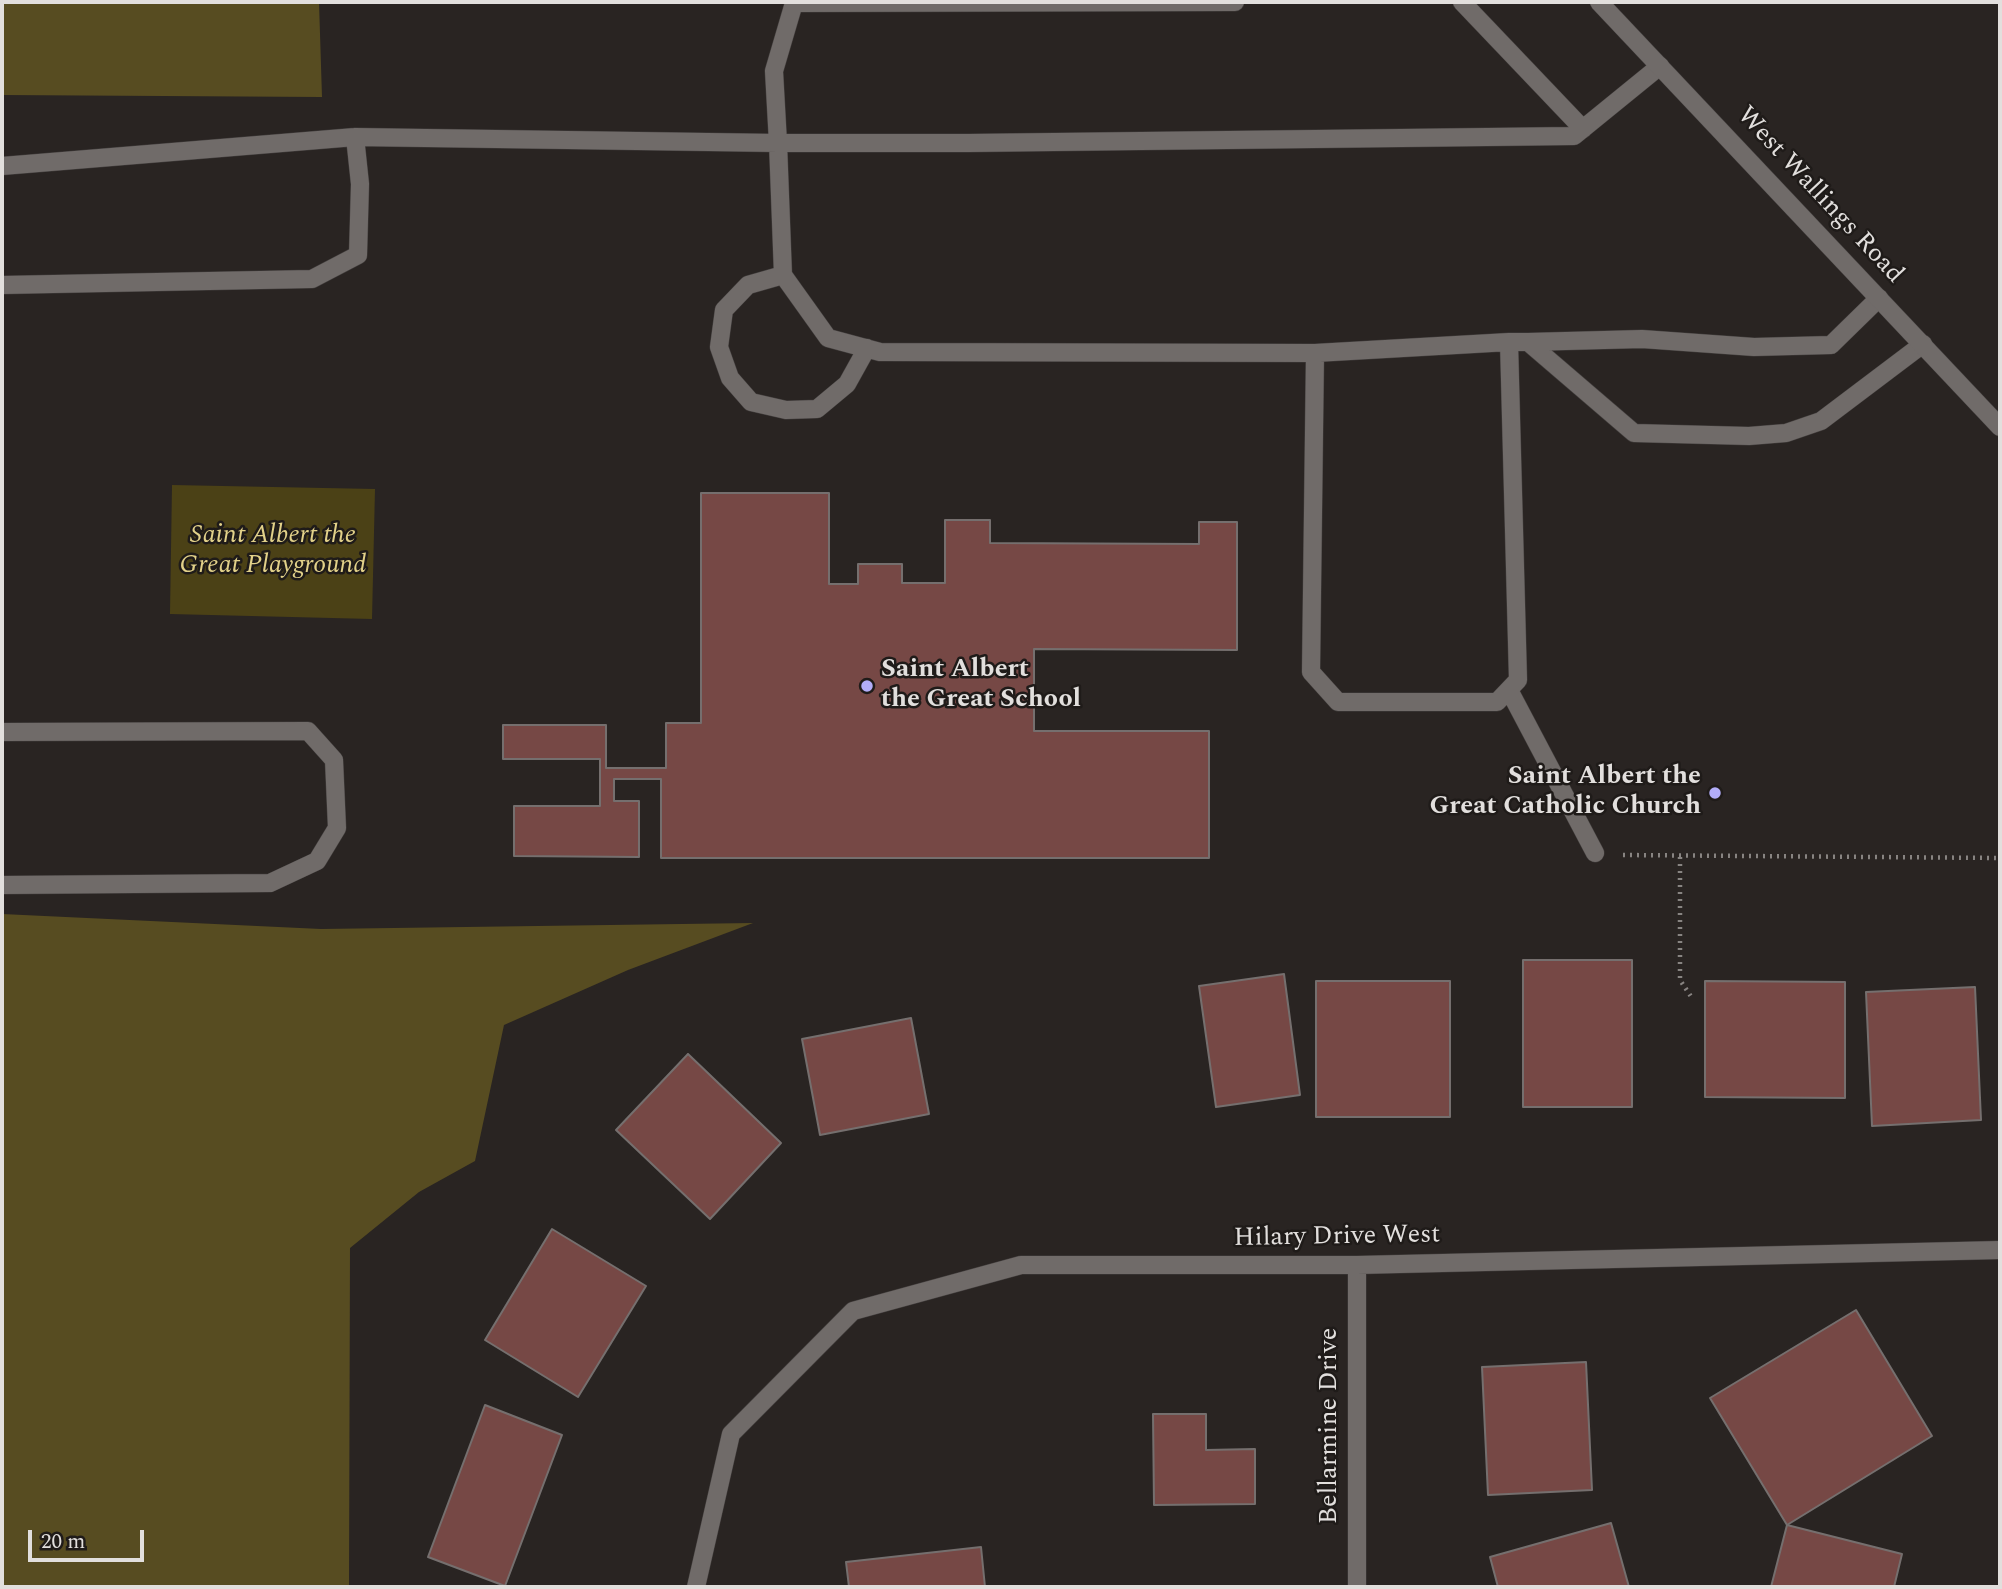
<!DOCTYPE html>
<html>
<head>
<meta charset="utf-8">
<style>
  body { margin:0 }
  #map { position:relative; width:2002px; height:1589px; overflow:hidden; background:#292422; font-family:Spectral,serif }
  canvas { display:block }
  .frame { position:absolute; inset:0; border:4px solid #e2dfdd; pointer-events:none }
  .scale { position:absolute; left:28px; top:1530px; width:116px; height:32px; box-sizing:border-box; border:4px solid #e2dfdd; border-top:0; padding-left:9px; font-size:21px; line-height:24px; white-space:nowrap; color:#e2dfdd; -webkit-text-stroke:5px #1f1b19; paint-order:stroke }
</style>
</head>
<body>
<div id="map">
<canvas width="2002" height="1589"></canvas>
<div class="frame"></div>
<div class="scale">20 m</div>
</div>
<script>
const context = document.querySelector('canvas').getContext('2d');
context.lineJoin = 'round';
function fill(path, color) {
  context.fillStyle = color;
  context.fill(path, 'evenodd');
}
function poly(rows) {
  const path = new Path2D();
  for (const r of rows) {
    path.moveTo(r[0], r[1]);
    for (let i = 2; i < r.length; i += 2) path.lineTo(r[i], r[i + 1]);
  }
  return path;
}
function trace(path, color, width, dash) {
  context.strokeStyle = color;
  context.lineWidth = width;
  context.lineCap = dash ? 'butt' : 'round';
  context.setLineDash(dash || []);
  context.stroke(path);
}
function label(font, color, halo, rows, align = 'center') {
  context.font = font + ' Spectral,serif';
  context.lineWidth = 5;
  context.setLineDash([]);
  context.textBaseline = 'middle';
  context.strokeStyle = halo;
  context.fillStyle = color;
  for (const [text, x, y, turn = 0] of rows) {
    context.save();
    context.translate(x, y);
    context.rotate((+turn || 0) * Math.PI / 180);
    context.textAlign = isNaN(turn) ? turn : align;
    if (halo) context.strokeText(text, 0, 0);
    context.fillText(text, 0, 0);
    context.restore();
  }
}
const green = poly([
  [172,485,375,489,372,619,170,614]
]);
const forest = poly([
  [2,2,319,2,322,97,2,95],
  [2,914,321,929,753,923,628,970,504,1025,475,1161,419,1192,350,1248,349,1587,2,1587]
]);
const building = poly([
  [701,493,829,493,829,584,858,584,858,564,902,564,902,583,945,583,945,520,990,520,990,543,1199,544,1199,522,1237,522,1237,650,1034,649,1034,731,1209,731,1209,858,661,858,661,779,614,779,614,801,639,801,639,857,514,856,514,806,600,806,600,759,503,759,503,725,606,725,606,768,666,768,666,723,701,723,701,493],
  [1523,960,1632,960,1632,1107,1523,1107,1523,960],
  [1284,974,1300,1095,1216,1107,1199,986,1284,974],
  [1316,981,1450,981,1450,1117,1316,1117,1316,981],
  [1705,981,1845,982,1845,1098,1705,1097,1705,981],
  [1975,987,1981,1120,1872,1126,1866,992,1975,987],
  [911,1018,929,1114,820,1135,802,1039,911,1018],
  [688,1054,781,1143,710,1219,616,1130,688,1054],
  [552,1229,646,1286,578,1397,485,1340,552,1229],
  [1856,1310,1932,1436,1787,1525,1710,1398,1856,1310],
  [1586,1362,1592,1490,1488,1495,1482,1367,1586,1362],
  [485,1405,562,1435,505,1586,428,1557,485,1405],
  [1153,1414,1206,1414,1206,1450,1255,1449,1255,1504,1154,1505,1153,1414],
  [1611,1523,1629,1587,1498,1587,1490,1557,1611,1523],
  [1787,1525,1902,1554,1894,1587,1771,1587,1787,1525],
  [981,1547,985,1587,849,1587,846,1562,981,1547]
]);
const path = poly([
  [1623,855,2000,858],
  [1680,857,1680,980,1692,998]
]);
const service = poly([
  [1462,2,1583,129],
  [1660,66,1574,136,968,143,778,143,783,275,828,338,880,352,1315,353,1509,342,1528,342,1634,433,1749,436,1786,433,1821,421,1923,344],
  [2,166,355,137,778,143,774,71,794,3,1235,2],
  [783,275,748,285,724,310,719,347,730,378,751,402,786,410,817,409,847,384,867,348],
  [2,285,312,279,358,255,360,184,355,137],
  [1528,342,1642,339,1754,347,1831,345,1879,298],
  [1315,353,1311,672,1338,702,1497,702,1518,680,1509,342],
  [1509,690,1595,853],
  [2,732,308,731,334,760,337,828,317,861,270,883,2,885]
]);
const minor = poly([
  [1357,1265,1357,1587],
  [696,1587,731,1434,853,1311,1021,1265,1357,1265,2000,1250]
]);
const tertiary = poly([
  [1599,2,2000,427]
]);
const markers = [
  [867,686,7,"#b2adf9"],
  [1715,793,7,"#b2adf9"]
];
const streetNames = [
  ["West Wallings Road",1819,196,47],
  ["Hilary Drive West",1337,1238,-1],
  ["Bellarmine Drive",1331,1426,-90]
];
const parkNames = [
  ["Saint Albert the",273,537],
  ["Great Playground",273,567]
];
const poiNames = [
  ["Saint Albert",881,671],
  ["the Great School",881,701],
  ["Saint Albert the",1701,778,"right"],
  ["Great Catholic Church",1701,808,"right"]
];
fill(green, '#4b4116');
fill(forest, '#574c21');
fill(building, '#764845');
trace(building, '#756f6e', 2);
trace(service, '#433f3e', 19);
trace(minor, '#433f3e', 19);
trace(tertiary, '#433f3e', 19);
trace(path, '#888482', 4.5, [2, 5]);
trace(service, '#706b69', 18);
trace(minor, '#706b69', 18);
trace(tertiary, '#706b69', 18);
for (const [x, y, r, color] of markers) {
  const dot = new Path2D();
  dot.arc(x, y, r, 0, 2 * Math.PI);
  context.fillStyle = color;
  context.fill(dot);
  trace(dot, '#1f1b19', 2.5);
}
label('26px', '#e2dfdd', '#1f1b19', streetNames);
label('italic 26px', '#e2d189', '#1f1b19', parkNames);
label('bold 26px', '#e2dfdd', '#1f1b19', poiNames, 'left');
</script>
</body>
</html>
